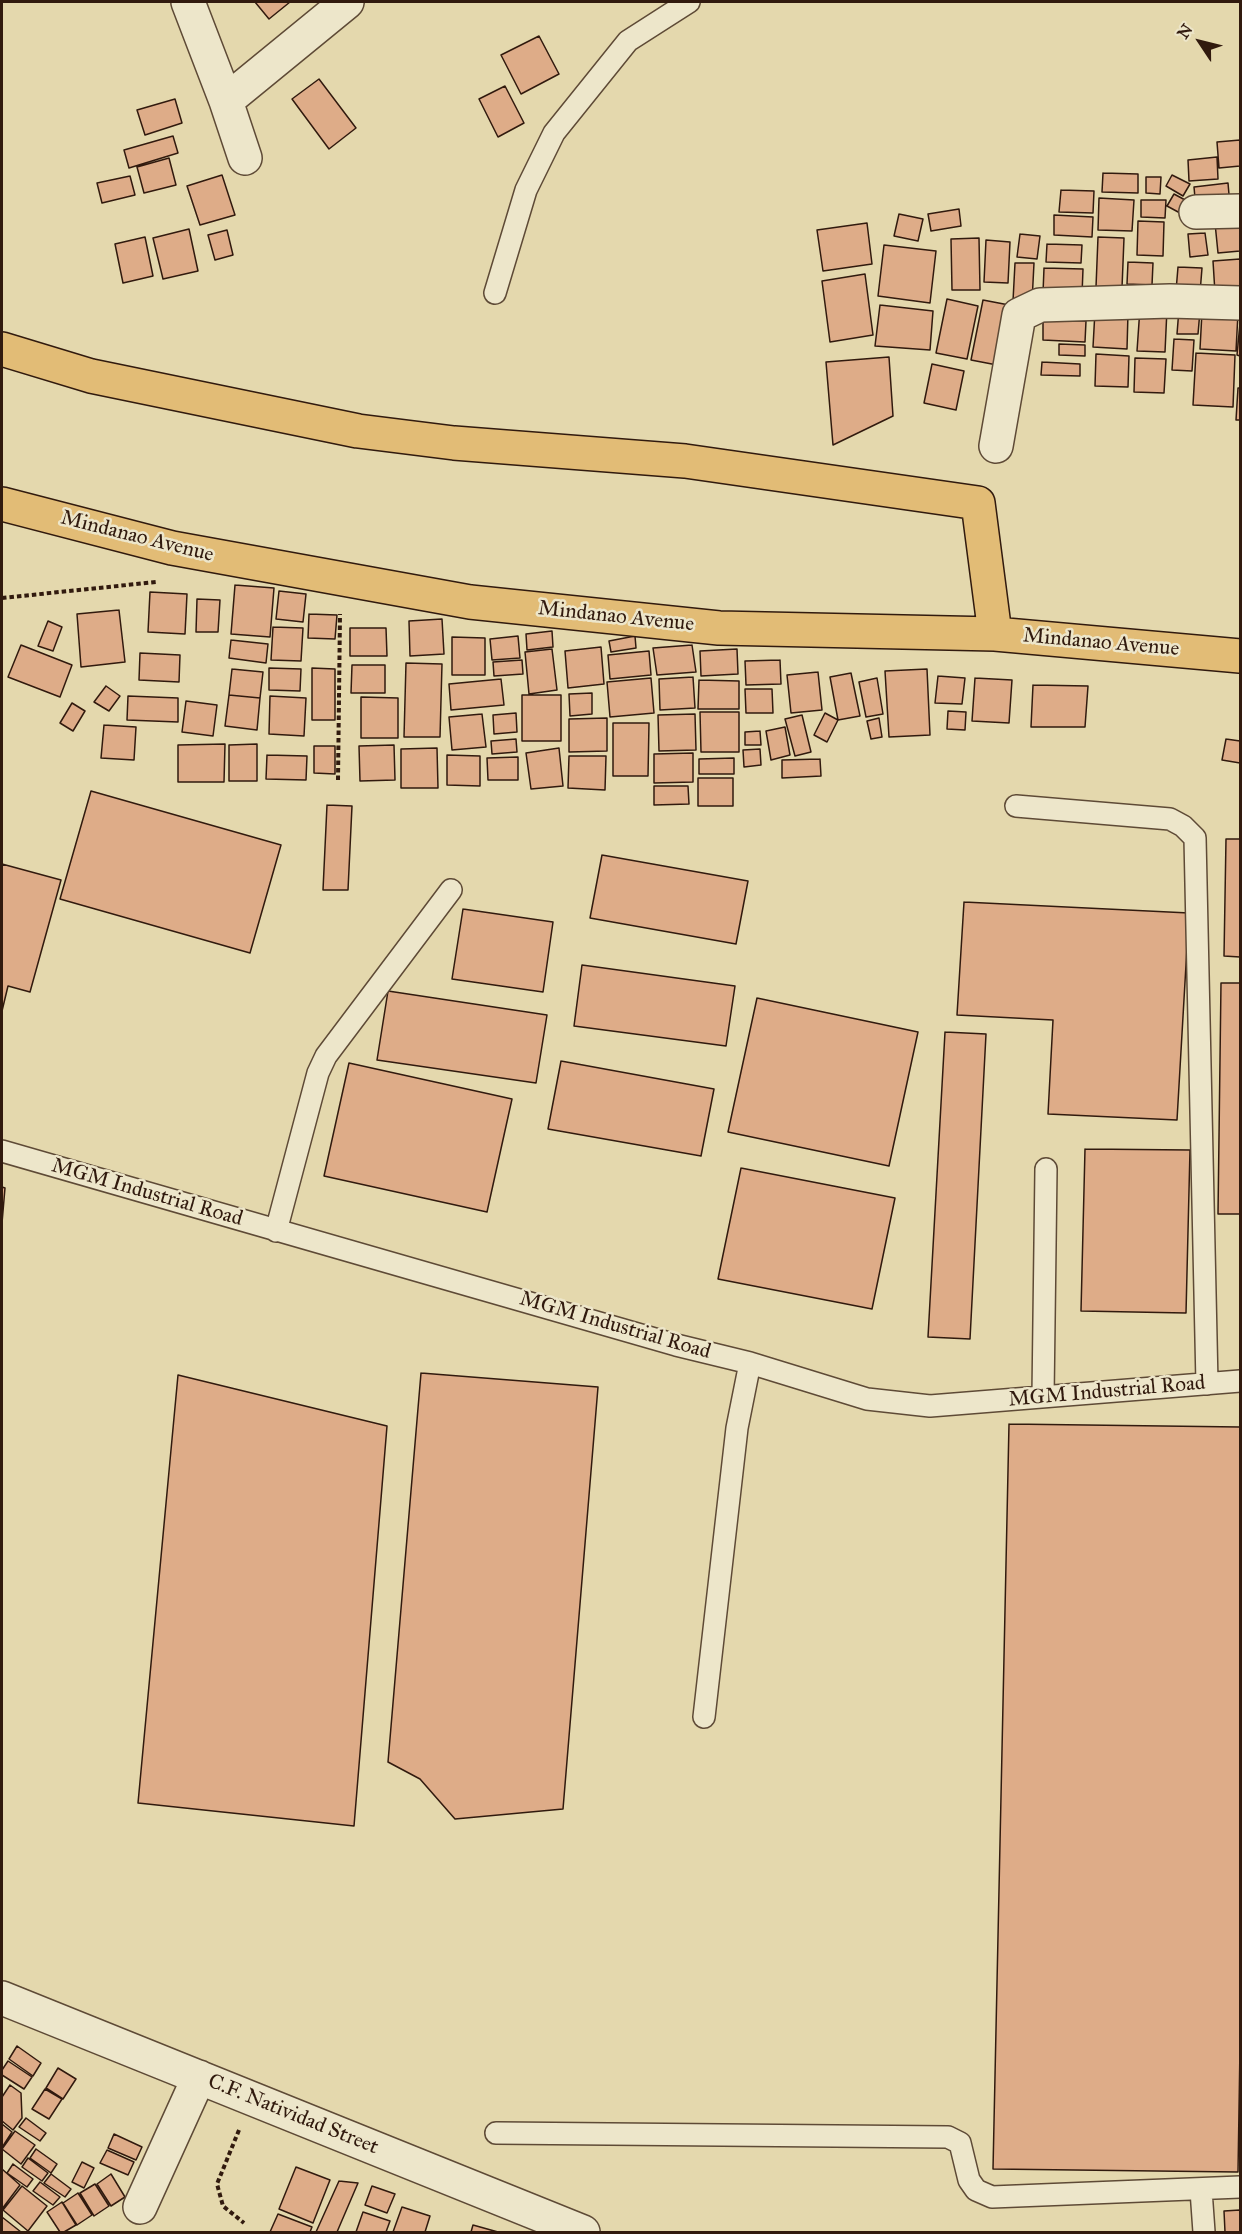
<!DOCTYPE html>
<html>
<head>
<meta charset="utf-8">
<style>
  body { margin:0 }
  #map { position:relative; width:1242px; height:2234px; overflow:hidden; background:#e4d8ad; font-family:"IM FELL Great Primer",serif }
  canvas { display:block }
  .frame { position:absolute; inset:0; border:3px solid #311a0e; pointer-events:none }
  .north { position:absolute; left:1170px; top:12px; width:60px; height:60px; -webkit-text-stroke:4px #ede6ca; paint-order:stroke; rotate:305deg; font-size:16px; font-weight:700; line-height:24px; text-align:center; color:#311a0e }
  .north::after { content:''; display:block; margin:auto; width:21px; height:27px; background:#311a0e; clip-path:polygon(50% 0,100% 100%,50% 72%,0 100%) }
</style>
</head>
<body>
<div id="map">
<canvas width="1242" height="2234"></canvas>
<div class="frame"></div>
<div class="north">N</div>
</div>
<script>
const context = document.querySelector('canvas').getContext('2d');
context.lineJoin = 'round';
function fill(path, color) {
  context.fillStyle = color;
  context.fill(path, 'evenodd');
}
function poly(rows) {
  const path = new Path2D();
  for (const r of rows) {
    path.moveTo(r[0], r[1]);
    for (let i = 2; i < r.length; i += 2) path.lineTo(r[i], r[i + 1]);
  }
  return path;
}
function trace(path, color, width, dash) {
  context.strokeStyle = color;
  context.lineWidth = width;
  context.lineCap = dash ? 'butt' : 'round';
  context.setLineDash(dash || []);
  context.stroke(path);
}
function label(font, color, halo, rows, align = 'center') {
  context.font = font + ' "IM FELL Great Primer",serif';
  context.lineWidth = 5;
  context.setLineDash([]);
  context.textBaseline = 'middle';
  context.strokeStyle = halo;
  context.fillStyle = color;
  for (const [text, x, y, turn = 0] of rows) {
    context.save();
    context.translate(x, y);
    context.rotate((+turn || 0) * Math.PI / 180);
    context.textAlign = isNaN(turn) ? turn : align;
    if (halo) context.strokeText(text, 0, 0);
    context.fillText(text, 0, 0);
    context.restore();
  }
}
const building = poly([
  [255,2,290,2,269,19,255,2],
  [539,36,559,74,521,94,501,55,539,36],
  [319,79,356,128,329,149,292,99,319,79],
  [505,86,524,123,498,137,479,99,505,86],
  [175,99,182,123,145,135,137,110,175,99],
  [173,136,178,153,129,168,124,150,173,136],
  [1240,140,1240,166,1219,168,1217,142,1240,140],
  [1217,157,1218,179,1189,181,1188,160,1217,157],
  [169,158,176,185,144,193,137,167,169,158],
  [1103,173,1138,174,1138,193,1102,192,1103,173],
  [222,175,235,215,200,225,187,186,222,175],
  [1172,175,1190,184,1183,196,1166,186,1172,175],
  [130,176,135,195,102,203,97,183,130,176],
  [1146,177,1161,177,1160,194,1146,193,1146,177],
  [1228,183,1230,206,1196,209,1194,187,1228,183],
  [1061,190,1094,191,1093,213,1059,212,1061,190],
  [1174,194,1187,201,1180,213,1167,206,1174,194],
  [1099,198,1134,200,1132,231,1098,230,1099,198],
  [1141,200,1166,200,1165,218,1141,217,1141,200],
  [959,209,961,226,931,231,928,214,959,209],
  [899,214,923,219,918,241,894,236,899,214],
  [1054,215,1093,217,1092,237,1054,235,1054,215],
  [1240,220,1240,251,1218,253,1215,223,1240,220],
  [1138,221,1164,222,1163,256,1137,255,1138,221],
  [867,223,872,264,823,271,817,230,867,223],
  [189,229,198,271,163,279,153,238,189,229],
  [227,230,233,255,215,260,208,235,227,230],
  [1205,233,1208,255,1190,257,1188,234,1205,233],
  [1020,234,1040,236,1037,259,1017,257,1020,234],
  [145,237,153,276,123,283,115,244,145,237],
  [1098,237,1124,238,1122,288,1096,287,1098,237],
  [979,238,980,290,952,290,951,239,979,238],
  [986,240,1010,242,1008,283,984,282,986,240],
  [1047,244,1082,245,1081,263,1046,262,1047,244],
  [884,245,936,251,930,303,878,296,884,245],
  [1240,259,1240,290,1215,293,1213,261,1240,259],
  [1128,262,1153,263,1152,285,1127,284,1128,262],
  [1015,263,1034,263,1032,302,1013,301,1015,263],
  [1178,267,1202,268,1200,293,1176,291,1178,267],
  [1044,268,1083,269,1082,295,1043,293,1044,268],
  [865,274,873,335,830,342,822,281,865,274],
  [947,299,978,306,967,359,936,353,947,299],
  [983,300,1009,305,997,365,971,360,983,300],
  [880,305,933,311,930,350,875,346,880,305],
  [1140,308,1167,309,1165,352,1137,351,1140,308],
  [1179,309,1200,311,1198,334,1177,334,1179,309],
  [1095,311,1128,313,1127,349,1093,347,1095,311],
  [1202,312,1238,313,1236,351,1200,349,1202,312],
  [1043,320,1086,321,1085,342,1043,340,1043,320],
  [1240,323,1240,356,1237,355,1240,323],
  [1174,339,1194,340,1192,371,1172,370,1174,339],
  [1059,344,1085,345,1085,356,1059,355,1059,344],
  [1196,353,1235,355,1233,407,1193,405,1196,353],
  [1096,354,1129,356,1128,387,1095,386,1096,354],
  [889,357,893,416,833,445,826,362,889,357],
  [1135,358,1166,359,1164,393,1134,392,1135,358],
  [1042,362,1080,364,1080,376,1041,375,1042,362],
  [932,364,964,371,956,410,924,403,932,364],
  [1238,388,1240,388,1240,420,1236,420,1238,388],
  [235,585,274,588,270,637,231,634,235,585],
  [279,591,306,594,303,622,276,619,279,591],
  [150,592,187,594,185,634,148,632,150,592],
  [197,599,220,600,218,632,196,632,197,599],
  [119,610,125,662,81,667,77,614,119,610],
  [309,614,337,615,335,639,308,638,309,614],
  [442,619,444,654,410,656,409,621,442,619],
  [48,621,62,627,53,651,38,646,48,621],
  [273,627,303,628,301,661,271,660,273,627],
  [350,628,386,628,387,656,350,656,350,628],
  [552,631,553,647,527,650,526,634,552,631],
  [518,636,520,658,492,660,490,639,518,636],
  [635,636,636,648,611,652,609,641,635,636],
  [452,637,485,638,485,675,452,675,452,637],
  [231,640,268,644,266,663,229,658,231,640],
  [21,645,72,665,60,697,8,677,21,645],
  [692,645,696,672,657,675,653,648,692,645],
  [601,647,604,684,568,688,565,651,601,647],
  [552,649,557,690,529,694,525,652,552,649],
  [737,649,738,674,701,676,700,651,737,649],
  [649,651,651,675,610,679,608,655,649,651],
  [140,653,180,655,179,682,139,680,140,653],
  [522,660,523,674,494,676,493,662,522,660],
  [780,660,781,684,746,685,745,661,780,660],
  [406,663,442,664,440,737,404,737,406,663],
  [352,665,385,665,385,693,351,693,352,665],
  [269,668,301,669,300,691,269,690,269,668],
  [312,668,335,669,335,720,312,720,312,668],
  [232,669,263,672,260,698,229,695,232,669],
  [927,669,930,735,889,737,885,671,927,669],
  [818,672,822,710,791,713,787,675,818,672],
  [851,673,860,716,838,720,830,677,851,673],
  [938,676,965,678,962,704,935,703,938,676],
  [693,677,695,708,660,710,659,679,693,677],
  [651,678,654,713,610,717,607,682,651,678],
  [877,678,883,714,866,717,859,682,877,678],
  [975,678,1012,680,1009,723,972,721,975,678],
  [501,679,504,705,451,710,449,684,501,679],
  [699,680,739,681,739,709,698,709,699,680],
  [1033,685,1088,686,1085,727,1031,727,1033,685],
  [106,686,120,696,109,711,94,702,106,686],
  [745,689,772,689,773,713,746,713,745,689],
  [592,693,592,714,570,716,569,694,592,693],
  [229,695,260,698,257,730,225,726,229,695],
  [522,695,561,695,561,741,522,741,522,695],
  [128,696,178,698,178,722,127,720,128,696],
  [270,696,306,698,304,736,269,734,270,696],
  [361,697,398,698,398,738,361,738,361,697],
  [186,701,217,705,213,736,182,732,186,701],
  [72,703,85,711,73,731,60,723,72,703],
  [948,711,966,712,965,730,947,729,948,711],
  [700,712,739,712,739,752,701,752,700,712],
  [516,713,517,732,494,734,493,715,516,713],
  [825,713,838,720,827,742,814,735,825,713],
  [482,714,486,747,452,750,449,717,482,714],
  [695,714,696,750,659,751,658,715,695,714],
  [802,715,811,752,795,756,785,719,802,715],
  [607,718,607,751,569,752,569,719,607,718],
  [879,718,882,737,871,739,867,721,879,718],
  [613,723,649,723,648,776,613,776,613,723],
  [104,725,136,727,134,760,101,758,104,725],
  [785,727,790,755,771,760,766,731,785,727],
  [760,731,761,745,745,745,745,732,760,731],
  [516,739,517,752,492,754,491,741,516,739],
  [1226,739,1240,741,1240,763,1222,760,1226,739],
  [225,744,224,782,178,782,178,745,225,744],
  [257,744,257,781,229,781,229,745,257,744],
  [394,745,395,780,360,781,359,746,394,745],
  [314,746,335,746,335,774,314,773,314,746],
  [437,748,438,788,401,788,401,749,437,748],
  [559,748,563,786,531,789,526,753,559,748],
  [760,749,761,765,744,767,743,750,760,749],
  [693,753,693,782,654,783,654,754,693,753],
  [267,755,307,756,306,780,266,779,267,755],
  [447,755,480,756,480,786,447,785,447,755],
  [569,756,606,756,605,790,568,788,569,756],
  [518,757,518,780,488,780,487,758,518,757],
  [734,758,734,774,699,774,699,759,734,758],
  [820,759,821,776,782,778,782,760,820,759],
  [698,778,733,778,733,806,698,806,698,778],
  [654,786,688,786,689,804,654,805,654,786],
  [91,791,281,845,250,953,60,899,91,791],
  [327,805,352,806,348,890,323,890,327,805],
  [1226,839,1240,839,1240,957,1224,956,1226,839],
  [602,855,748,881,736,944,590,918,602,855],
  [2,864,61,880,30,992,8,986,2,1011,2,864],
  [964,902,1189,913,1177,1120,1048,1114,1053,1020,957,1015,964,902],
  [463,909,553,922,543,992,452,979,463,909],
  [582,965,735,986,726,1046,574,1026,582,965],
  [1221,983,1240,983,1240,1214,1218,1214,1221,983],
  [388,991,547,1015,536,1083,377,1060,388,991],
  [757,998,918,1032,889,1166,728,1132,757,998],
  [945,1032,986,1034,970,1339,928,1337,945,1032],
  [561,1061,714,1089,701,1156,548,1129,561,1061],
  [349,1063,512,1099,487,1212,324,1176,349,1063],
  [1085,1149,1190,1150,1186,1313,1081,1311,1085,1149],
  [741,1168,895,1198,872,1309,718,1279,741,1168],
  [2,1187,5,1188,2,1223,2,1187],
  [421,1373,598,1387,563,1809,455,1819,420,1779,388,1762,421,1373],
  [178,1375,387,1426,354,1826,138,1803,178,1375],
  [1009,1424,1240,1427,1240,2047,1238,2172,993,2169,1009,1424],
  [17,2046,41,2063,33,2076,9,2059,17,2046],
  [8,2061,32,2077,24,2089,2,2075,2,2070,8,2061],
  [58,2068,76,2079,63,2099,46,2088,58,2068],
  [10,2085,21,2093,22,2118,13,2130,2,2121,2,2097,10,2085],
  [45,2089,62,2099,49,2119,32,2109,45,2089],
  [26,2118,46,2133,40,2141,19,2127,26,2118],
  [2,2124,12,2132,3,2146,2,2145,2,2124],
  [15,2131,35,2145,21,2164,2,2149,15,2131],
  [114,2134,142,2147,136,2160,108,2148,114,2134],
  [36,2149,57,2164,51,2173,30,2158,36,2149],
  [107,2150,134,2162,128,2175,100,2163,107,2150],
  [28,2158,48,2173,42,2181,22,2167,28,2158],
  [82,2162,94,2168,84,2188,72,2182,82,2162],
  [13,2164,33,2179,27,2187,7,2173,13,2164],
  [296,2167,330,2180,313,2223,279,2209,296,2167],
  [2,2169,20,2185,2,2209,2,2169],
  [51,2174,71,2189,65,2197,44,2183,51,2174],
  [111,2174,125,2197,111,2206,97,2184,111,2174],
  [339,2181,358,2183,337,2232,316,2232,339,2181],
  [40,2182,60,2197,53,2205,33,2191,40,2182],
  [95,2184,109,2206,94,2216,80,2193,95,2184],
  [22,2186,47,2206,28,2231,3,2210,22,2186],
  [372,2186,395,2194,387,2213,365,2205,372,2186],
  [78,2193,92,2215,77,2225,63,2203,78,2193],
  [62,2202,76,2225,64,2232,60,2232,47,2212,62,2202],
  [402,2207,430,2216,425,2232,393,2232,402,2207],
  [1240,2210,1240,2232,1225,2232,1224,2211,1240,2210],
  [363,2212,390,2221,386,2232,356,2232,363,2212],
  [278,2214,312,2227,310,2232,270,2232,278,2214],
  [2,2217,21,2232,2,2232,2,2217],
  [473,2225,498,2232,471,2232,473,2225]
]);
const path = poly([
  [2,598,156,582],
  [338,780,340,614],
  [239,2130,217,2184,223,2206,244,2223]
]);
const lane = poly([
  [495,293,526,190,554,133,628,41,689,2],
  [1016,806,1170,819,1183,826,1195,838,1207,1384],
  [2,1151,676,1345,750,1363,867,1399,930,1406,1240,1381],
  [276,1231,318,1073,326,1056,451,890],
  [1043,1396,1046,1169],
  [704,1717,737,1428,750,1363],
  [496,2133,948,2137,960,2143,969,2180,976,2190,992,2197,1240,2187],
  [1201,2190,1204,2232]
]);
const street = poly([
  [188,2,226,101,245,158],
  [226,101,347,2],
  [1196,212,1240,211],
  [996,446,1019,315,1040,305,1170,301,1240,303],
  [2,1998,583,2232],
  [140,2207,199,2077]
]);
const primary = poly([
  [2,349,91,376,358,431,454,443,685,461,978,503,995,634],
  [2,504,172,548,470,602,719,628,995,634,1240,656]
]);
const streetNames = [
  ["Mindanao Avenue",137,537,14],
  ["Mindanao Avenue",616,617,6],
  ["Mindanao Avenue",1101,643,5],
  ["MGM Industrial Road",147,1193,16],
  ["MGM Industrial Road",615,1326,16],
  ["MGM Industrial Road",1107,1392,-5],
  ["C.F. Natividad Street",293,2115,22]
];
fill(building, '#deac88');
trace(building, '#311a0e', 1.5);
trace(lane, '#5e4a36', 24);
trace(street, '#5e4a36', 36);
trace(primary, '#311a0e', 36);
trace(path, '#311a0e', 4, [4.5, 3]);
trace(lane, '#ede6ca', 21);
trace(street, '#ede6ca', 33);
trace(primary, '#e2bc76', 33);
label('21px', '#311a0e', '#ede6ca', streetNames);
</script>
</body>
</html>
